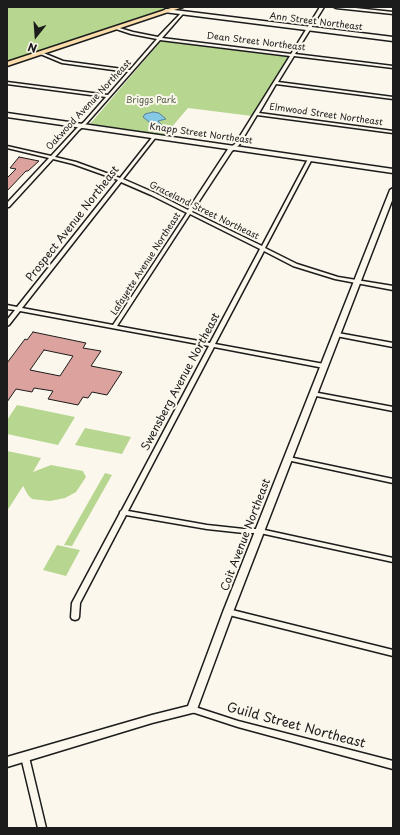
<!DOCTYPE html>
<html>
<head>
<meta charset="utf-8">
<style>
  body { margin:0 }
  #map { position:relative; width:400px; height:835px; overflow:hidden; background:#fbf7ec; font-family:"Playpen Sans",sans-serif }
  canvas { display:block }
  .frame { position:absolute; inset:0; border:8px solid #1c1c1c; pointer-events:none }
  .north { position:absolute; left:16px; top:16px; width:40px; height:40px; -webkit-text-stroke:3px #fbf7ec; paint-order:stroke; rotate:197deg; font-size:11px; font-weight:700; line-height:16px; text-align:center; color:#1c1c1c }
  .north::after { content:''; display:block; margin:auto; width:14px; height:18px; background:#1c1c1c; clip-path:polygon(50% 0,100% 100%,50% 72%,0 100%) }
</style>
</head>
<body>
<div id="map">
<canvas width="400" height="835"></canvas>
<div class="frame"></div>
<div class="north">N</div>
</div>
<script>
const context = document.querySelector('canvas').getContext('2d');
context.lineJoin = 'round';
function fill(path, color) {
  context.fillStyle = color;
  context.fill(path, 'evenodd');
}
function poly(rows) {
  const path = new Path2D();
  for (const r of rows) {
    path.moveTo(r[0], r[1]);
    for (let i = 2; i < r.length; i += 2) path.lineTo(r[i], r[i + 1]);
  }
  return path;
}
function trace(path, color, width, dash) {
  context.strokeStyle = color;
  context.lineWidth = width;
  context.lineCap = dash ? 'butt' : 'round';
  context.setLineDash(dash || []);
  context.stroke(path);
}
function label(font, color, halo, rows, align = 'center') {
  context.font = font + ' "Playpen Sans",sans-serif';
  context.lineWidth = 4;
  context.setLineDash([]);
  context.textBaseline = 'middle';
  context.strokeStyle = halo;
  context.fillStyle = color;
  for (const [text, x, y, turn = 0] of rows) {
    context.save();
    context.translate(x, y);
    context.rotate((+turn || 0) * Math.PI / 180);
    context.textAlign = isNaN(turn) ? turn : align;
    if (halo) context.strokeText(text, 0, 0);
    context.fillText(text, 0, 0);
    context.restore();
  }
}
const green = poly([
  [7,7,172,7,7,63],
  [161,41,289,57,252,116,188,108,165,135,90,124],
  [17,405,75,417,58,445,7,434,7,420],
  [85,428,131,437,122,454,75,445],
  [7,451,41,458,33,472,51,465,83,471,86,477,76,492,65,498,50,501,32,499,28,495,23,486,7,511],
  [105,473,112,475,72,546,64,545],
  [57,545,80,550,66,576,43,570]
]);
const water = poly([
  [153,112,159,113,166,119,158,121,162,125,155,127,143,117,145,114,153,112]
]);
const building = poly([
  [19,157,39,161,28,171,26,171,7,191,7,178,16,169,10,168,19,157],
  [33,332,86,343,83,348,101,351,91,366,122,372,107,395,92,392,88,398,83,397,78,405,48,399,53,391,34,388,32,392,16,389,7,402,7,363,25,339,27,340,33,332],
  [44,350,73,356,60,376,30,370,44,350]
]);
const minor = poly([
  [320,7,324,7,295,54,393,66,393,68,294,56,278,82,393,97,393,99,276,84,259,113,393,131,393,133,257,115,239,145,232,151,192,212,262,246,308,159,312,158,312,159,265,248,297,264,338,277,393,286,393,290,335,279,293,266,264,251,215,344,324,364,327,366,324,368,214,347,128,511,207,525,244,529,260,529,393,558,393,562,260,533,244,533,207,529,126,515,80,603,79,617,78,619,75,620,72,619,71,617,72,603,120,513,120,512,122,510,209,346,20,311,9,325,7,326,7,320,15,310,7,309,7,305,17,307,118,180,73,164,53,159,9,207,7,207,7,203,49,158,7,148,7,146,51,156,77,128,84,122,106,97,7,84,7,82,108,95,128,72,62,63,38,53,41,52,63,61,130,70,157,39,131,34,116,29,116,27,133,32,158,37,181,13,183,14,182,15,162,38,291,54,320,7],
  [160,40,290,56,235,144,228,149,188,210,155,193,123,179,156,137,156,135,154,135,120,178,76,162,55,157,79,130,86,124,160,40],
  [121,182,151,195,187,213,113,325,22,308,121,182],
  [190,214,260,249,210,343,117,326,190,214],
  [334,7,346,7,393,12,393,14,336,8,334,7],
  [338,333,393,343,393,347,336,336,335,335,336,334,338,333],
  [313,392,393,407,393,411,311,395,310,394,313,392],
  [289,457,393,479,393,483,287,460,286,459,289,457],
  [228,609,393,650,393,656,225,614,224,612,225,610,228,609],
  [192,706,238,721,393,761,393,769,238,727,189,711,188,709,189,707,192,706],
  [25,754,28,755,29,757,46,828,38,828,21,757,22,755,25,754]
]);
const tertiary = poly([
  [7,113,393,169,393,173,7,117,7,113],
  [393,188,393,198,233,612,196,712,152,723,7,767,7,757,152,715,188,706,223,612,390,190,393,188]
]);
const secondary = poly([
  [166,9,393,37,393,41,164,12,163,11,166,9]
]);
const primary = poly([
  [174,7,183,7,7,66,7,62,174,7]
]);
const farStreetnames = [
  ["Ann Street Northeast",316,22,7],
  ["Dean Street Northeast",256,42,7],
  ["Oakwood Avenue Northeast",89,105,-47],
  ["Elmwood Street Northeast",326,115,8],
  ["Knapp Street Northeast",201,134,8],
  ["Graceland Street Northeast",204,211,26],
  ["Lafayette Avenue Northeast",146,264,-57]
];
const farParknames = [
  ["Briggs Park",151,101]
];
const streetNames = [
  ["Prospect Avenue Northeast",73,224,-52],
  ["Swensberg Avenue Northeast",181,382,-62],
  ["Coit Avenue Northeast",246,535,-69]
];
const nearStreetnames = [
  ["Guild Street Northeast",296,726,15]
];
fill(green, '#b7d790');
fill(water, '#84c8e5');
trace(water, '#5a8395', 1);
fill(building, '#dca29d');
trace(building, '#1c1c1c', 1);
trace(minor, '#1c1c1c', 3);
trace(tertiary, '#1c1c1c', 3);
trace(secondary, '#1c1c1c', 3);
trace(primary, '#1c1c1c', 3);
fill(minor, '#fbf7ec');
fill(tertiary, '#fbf7ec');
fill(secondary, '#fbf7ec');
fill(primary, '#faddab');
label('9px', '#1c1c1c', '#fbf7ec', farStreetnames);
label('9px', '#525d45', '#fbf7ec', farParknames);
label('11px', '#1c1c1c', '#fbf7ec', streetNames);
label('13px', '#1c1c1c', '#fbf7ec', nearStreetnames);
</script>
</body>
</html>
